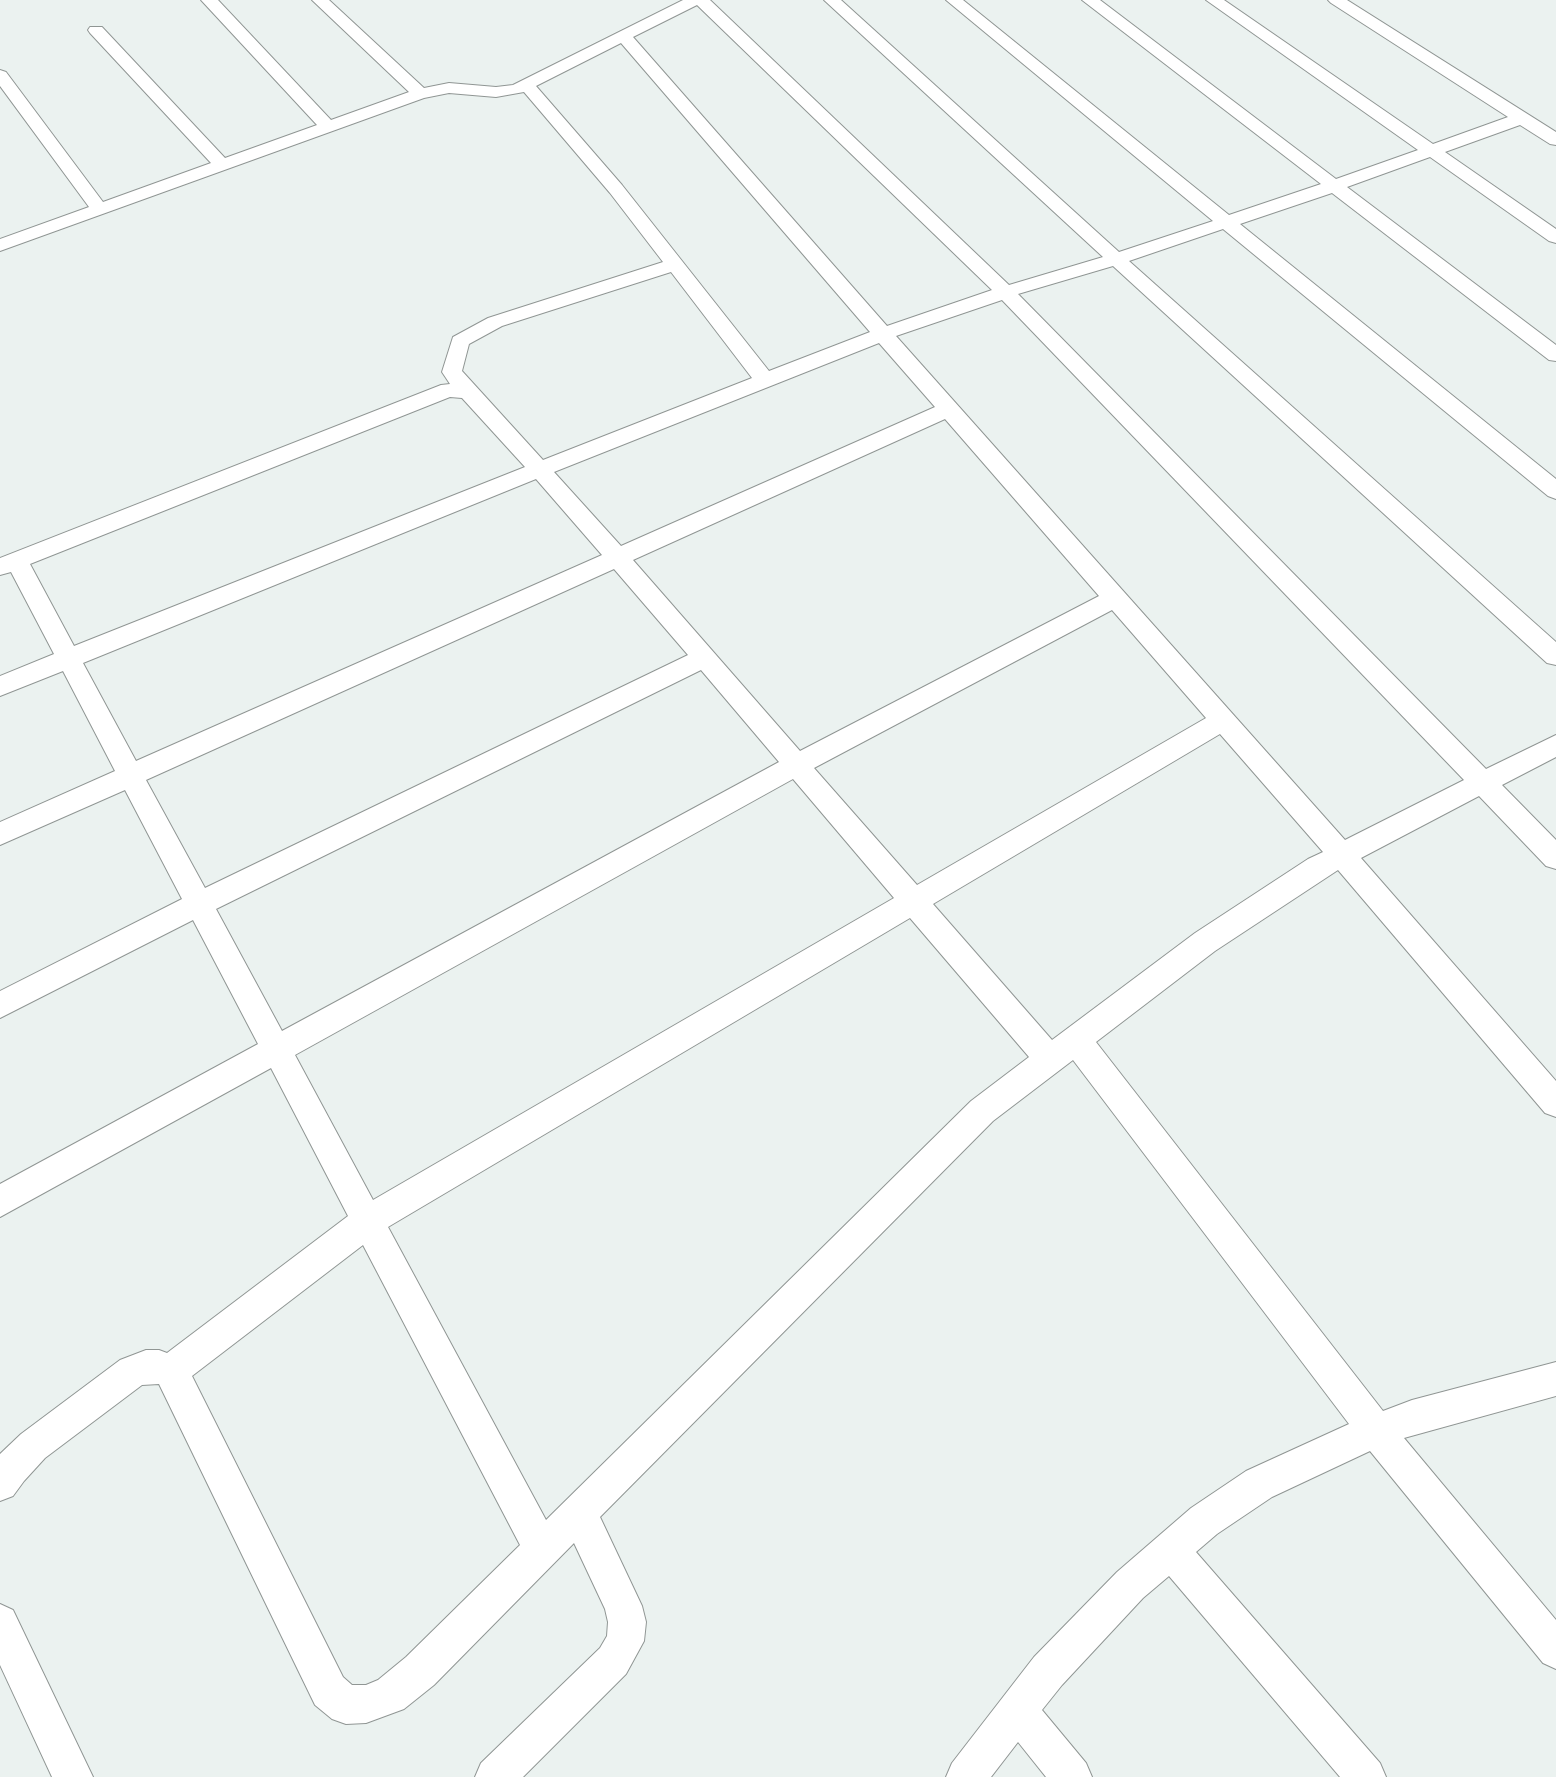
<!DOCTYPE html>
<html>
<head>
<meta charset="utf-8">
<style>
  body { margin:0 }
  canvas { display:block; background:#ebf2f0 }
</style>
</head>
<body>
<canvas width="1556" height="1777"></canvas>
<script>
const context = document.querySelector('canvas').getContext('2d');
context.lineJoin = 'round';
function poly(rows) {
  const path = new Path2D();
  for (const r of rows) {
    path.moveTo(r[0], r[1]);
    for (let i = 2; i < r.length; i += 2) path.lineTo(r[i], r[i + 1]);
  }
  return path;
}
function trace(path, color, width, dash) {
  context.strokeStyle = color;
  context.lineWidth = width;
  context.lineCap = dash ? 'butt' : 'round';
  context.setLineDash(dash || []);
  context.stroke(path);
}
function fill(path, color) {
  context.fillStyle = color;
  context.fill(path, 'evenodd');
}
const minor = poly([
  [201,0,218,0,331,120,409,92,312,0,329,0,424,88,449,83,496,87,513,85,683,0,710,0,1009,285,1103,257,824,0,841,0,1119,252,1213,221,946,0,963,0,1229,215,1321,184,1082,0,1100,0,1336,179,1418,150,1206,0,1224,0,1433,144,1508,117,1331,3,1328,0,1347,0,1556,132,1556,145,1550,144,1520,125,1445,152,1556,229,1556,243,1549,241,1430,157,1347,187,1556,345,1556,361,1549,360,1332,193,1240,224,1556,479,1556,499,1548,496,1223,229,1129,261,1556,642,1556,665,1547,663,1113,266,1018,294,1486,769,1556,735,1556,757,1502,785,1556,840,1556,869,1546,866,1479,796,1361,858,1556,1081,1556,1117,1545,1113,1338,870,1215,951,1096,1042,1383,1411,1412,1400,1556,1362,1556,1396,1404,1438,1556,1620,1556,1669,1543,1663,1370,1451,1272,1497,1217,1534,1196,1552,1380,1763,1386,1777,1340,1777,1169,1576,1143,1598,1062,1685,1042,1710,1086,1763,1092,1777,1046,1777,1018,1742,991,1777,946,1777,952,1763,1034,1657,1117,1572,1191,1508,1246,1471,1349,1424,1073,1060,993,1121,600,1517,642,1606,646,1622,644,1641,626,1674,523,1777,475,1777,481,1763,600,1648,607,1636,608,1622,605,1609,574,1543,434,1685,404,1709,366,1723,346,1724,332,1719,315,1705,159,1384,142,1385,45,1458,24,1481,13,1496,0,1501,0,1454,21,1434,120,1360,146,1350,159,1350,167,1353,348,1216,271,1068,0,1217,0,1184,258,1044,193,920,0,1018,0,991,182,899,125,790,0,845,0,822,115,771,63,671,0,696,0,676,54,654,11,572,0,575,0,558,441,385,450,384,442,372,453,337,488,318,663,262,610,193,524,92,496,97,449,93,424,98,0,251,0,239,89,207,0,86,0,70,6,72,103,202,211,163,90,33,88,30,90,27,102,27,225,158,317,125,201,0],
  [697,5,992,290,887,326,633,37,697,5],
  [621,43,870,332,769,371,622,185,536,86,621,43],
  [671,272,752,378,543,460,462,371,469,344,502,326,671,272],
  [1002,300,1464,780,1345,840,896,336,1002,300],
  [879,343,935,407,621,546,554,472,879,343],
  [450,397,462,398,525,467,74,646,30,564,450,397],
  [945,419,1099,596,800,751,633,560,945,419],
  [536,479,602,555,136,761,83,663,536,479],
  [614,569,688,655,205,888,146,780,614,569],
  [1112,610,1206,718,917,885,814,768,1112,610],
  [701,670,779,762,282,1031,216,909,701,670],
  [1220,734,1323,852,1308,859,1195,933,1052,1040,933,904,1220,734],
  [793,779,894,898,373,1200,295,1055,793,779],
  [910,918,1029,1057,971,1101,546,1520,388,1227,910,918],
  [363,1245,520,1545,406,1657,378,1680,366,1685,352,1685,343,1677,192,1376,363,1245],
  [0,1604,13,1610,93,1777,52,1777,0,1665,0,1604]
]);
trace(minor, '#909694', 2);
fill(minor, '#fff');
</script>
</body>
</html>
